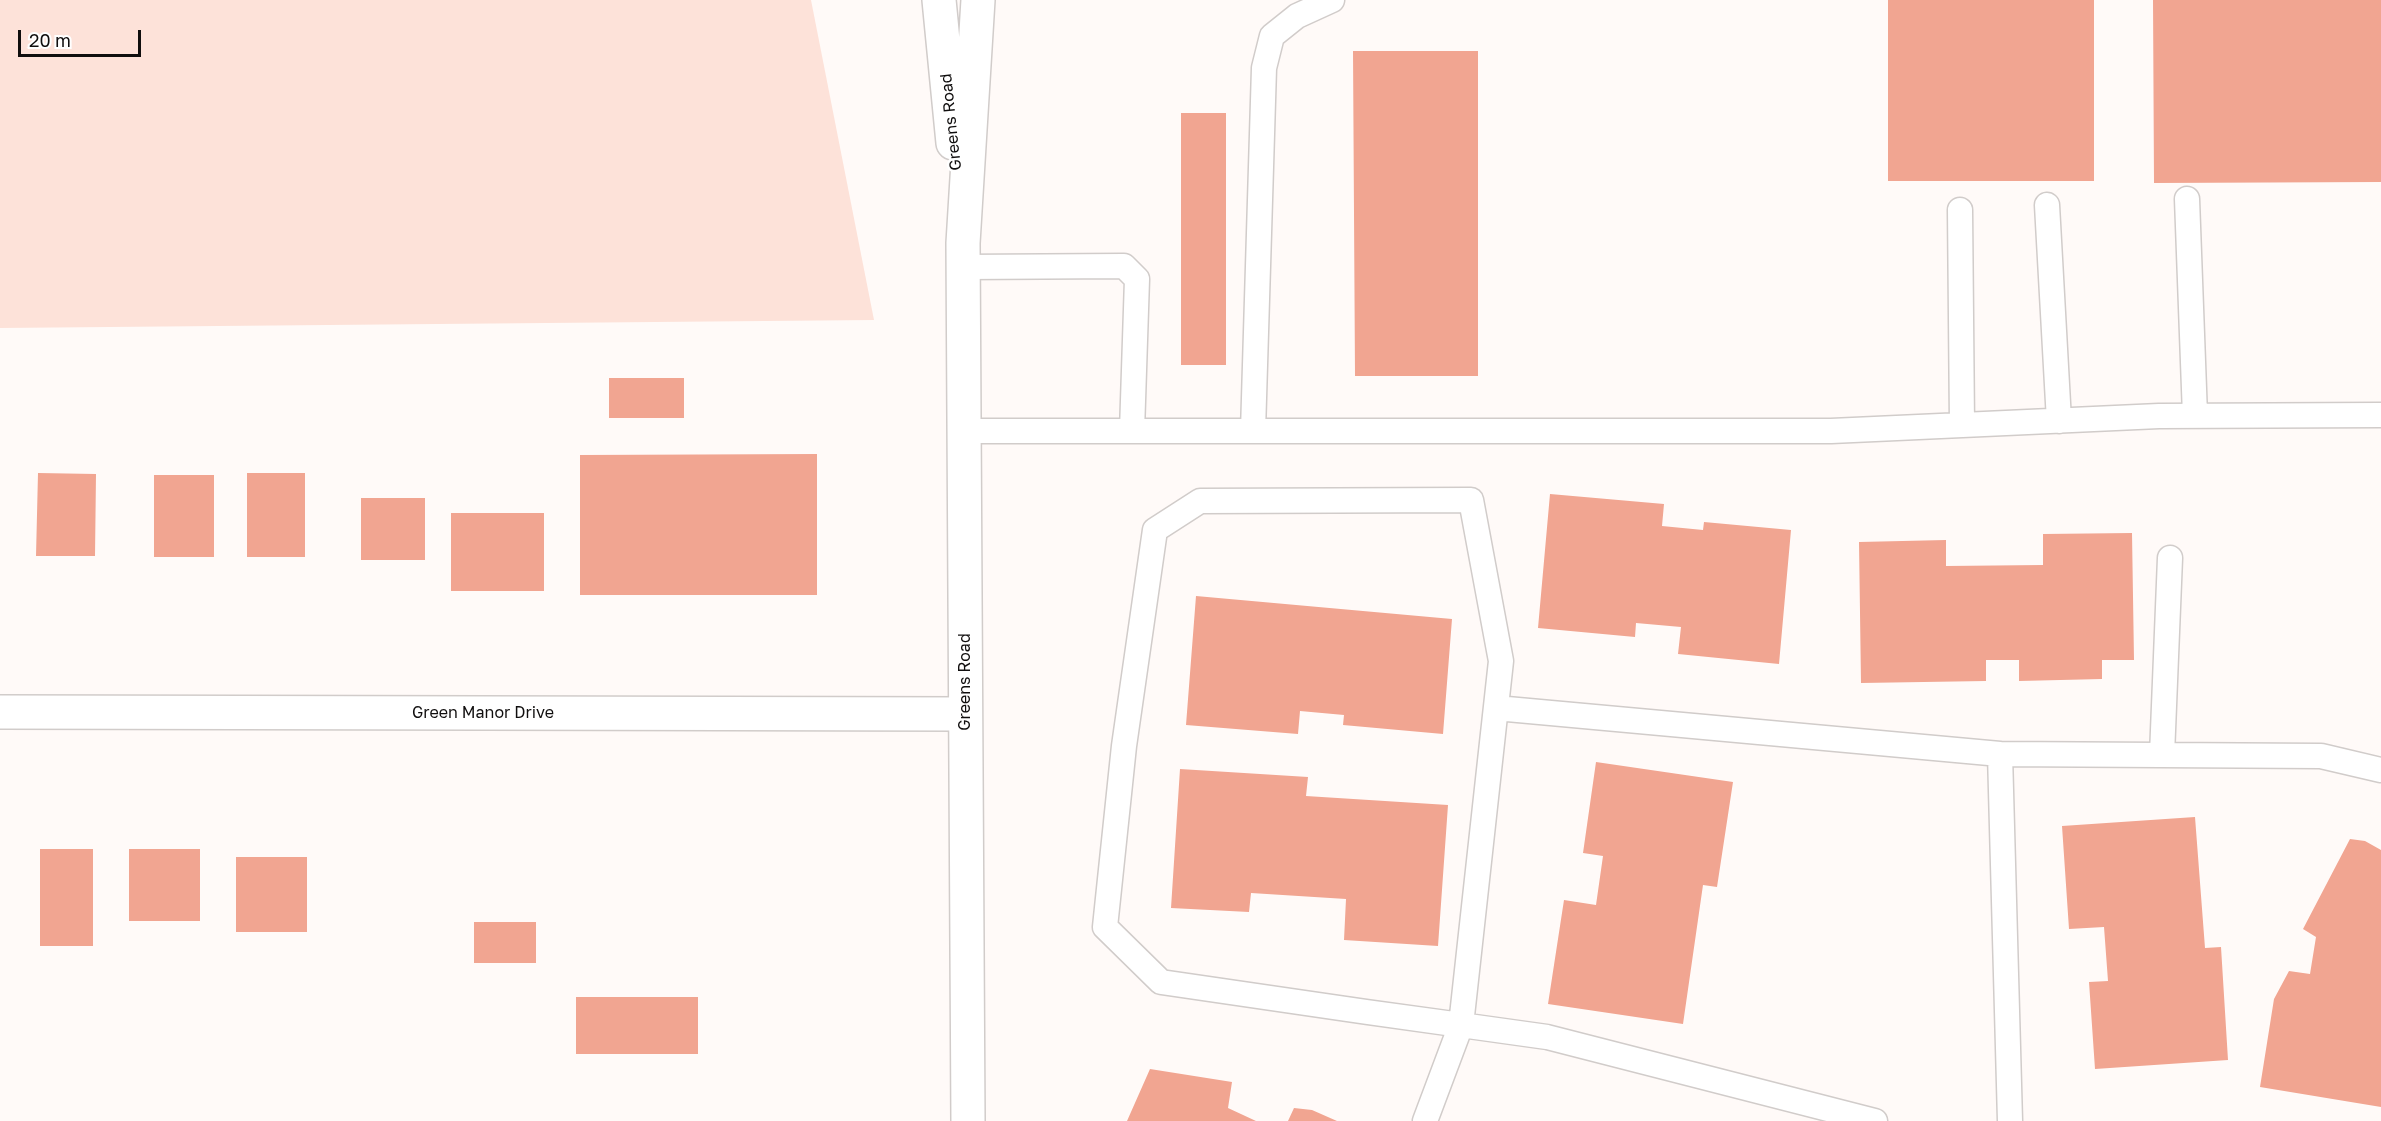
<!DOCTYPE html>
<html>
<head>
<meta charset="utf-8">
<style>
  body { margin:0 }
  #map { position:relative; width:2381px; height:1121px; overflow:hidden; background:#fffaf8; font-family:"Golos Text",sans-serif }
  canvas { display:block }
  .scale { position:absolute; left:18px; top:30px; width:123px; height:27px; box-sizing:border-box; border:3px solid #100e0e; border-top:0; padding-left:8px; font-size:18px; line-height:21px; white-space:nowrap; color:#100e0e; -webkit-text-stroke:4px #fff; paint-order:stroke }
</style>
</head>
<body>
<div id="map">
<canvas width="2381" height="1121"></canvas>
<div class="scale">20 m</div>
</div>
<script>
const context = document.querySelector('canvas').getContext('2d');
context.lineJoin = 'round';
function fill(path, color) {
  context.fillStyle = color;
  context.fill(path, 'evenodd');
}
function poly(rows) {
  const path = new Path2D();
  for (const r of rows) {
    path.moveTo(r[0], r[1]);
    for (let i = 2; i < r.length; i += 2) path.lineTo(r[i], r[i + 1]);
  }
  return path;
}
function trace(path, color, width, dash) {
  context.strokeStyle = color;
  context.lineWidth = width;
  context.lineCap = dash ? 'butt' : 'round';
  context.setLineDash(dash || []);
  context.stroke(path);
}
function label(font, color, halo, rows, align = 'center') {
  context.font = font + ' "Golos Text",sans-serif';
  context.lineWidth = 5;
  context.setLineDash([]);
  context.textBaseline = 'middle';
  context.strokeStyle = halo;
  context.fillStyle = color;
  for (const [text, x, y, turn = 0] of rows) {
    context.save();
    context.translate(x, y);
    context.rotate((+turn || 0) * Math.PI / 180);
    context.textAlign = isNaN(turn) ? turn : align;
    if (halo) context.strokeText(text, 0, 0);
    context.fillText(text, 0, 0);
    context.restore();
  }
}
const green = poly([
  [0,0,811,0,874,320,0,328]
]);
const building = poly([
  [1888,0,2094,0,2094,181,1888,181],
  [2153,0,2381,0,2381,182,2154,183],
  [1353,51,1478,51,1478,376,1355,376],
  [1181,113,1226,113,1226,365,1181,365],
  [609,378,684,378,684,418,609,418],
  [817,454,817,595,580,595,580,455],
  [38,473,96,474,95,556,36,556],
  [247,473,305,473,305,557,247,557],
  [154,475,214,475,214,557,154,557],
  [1550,494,1664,504,1662,526,1703,530,1704,522,1791,530,1779,664,1678,654,1681,627,1636,623,1635,637,1538,628],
  [361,498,425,498,425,560,361,560],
  [451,513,544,513,544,591,451,591],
  [2132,533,2134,660,2102,660,2102,679,2019,681,2019,660,1986,660,1986,681,1861,683,1859,542,1946,540,1946,566,2043,565,2043,534],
  [1196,596,1452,619,1443,734,1343,725,1344,715,1300,711,1298,734,1186,725],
  [1596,762,1733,782,1717,887,1703,885,1683,1024,1548,1004,1564,900,1596,905,1603,856,1583,853],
  [1180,769,1308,777,1306,796,1448,805,1438,946,1344,940,1346,899,1251,893,1249,912,1171,908],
  [2195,817,2205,948,2221,947,2228,1060,2095,1069,2089,982,2108,981,2104,927,2069,929,2062,826],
  [2350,839,2365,841,2381,850,2381,1107,2260,1087,2274,999,2289,971,2310,974,2316,937,2303,929],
  [40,849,93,849,93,946,40,946],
  [129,849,200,849,200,921,129,921],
  [236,857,307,857,307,932,236,932],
  [474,922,536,922,536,963,474,963],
  [576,997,698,997,698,1054,576,1054],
  [1150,1069,1232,1082,1228,1108,1256,1121,1127,1121],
  [1294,1108,1312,1110,1337,1121,1288,1121]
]);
const service = poly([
  [2187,199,2195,416],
  [2047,205,2059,421],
  [1960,210,1962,425],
  [963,267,1124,266,1137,279,1132,431],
  [964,431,1831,431,2159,416,2381,415],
  [1253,431,1264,68,1272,36,1297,16,1332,0],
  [1496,708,2000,754,2010,1121],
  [2000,754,2321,756,2381,770],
  [2162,755,2170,558],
  [1425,1121,1461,1025,1501,661,1471,500,1200,501,1155,530,1124,746,1105,927,1161,982,1367,1012,1461,1025,1547,1037,1875,1121]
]);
const minor = poly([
  [0,712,965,714]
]);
const secondary = poly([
  [939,0,953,143],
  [968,1121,963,243,978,0]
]);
const streetNames = [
  ["Greens Road",951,122,-96],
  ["Greens Road",965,682,-90],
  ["Green Manor Drive",483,713]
];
fill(green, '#fde2d9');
fill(building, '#f1a591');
trace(service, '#d1ccca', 27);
trace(minor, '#d1ccca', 36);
trace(secondary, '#d1ccca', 36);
trace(service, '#fff', 24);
trace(minor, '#fff', 33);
trace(secondary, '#fff', 33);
label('16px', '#100e0e', '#fff', streetNames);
</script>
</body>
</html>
